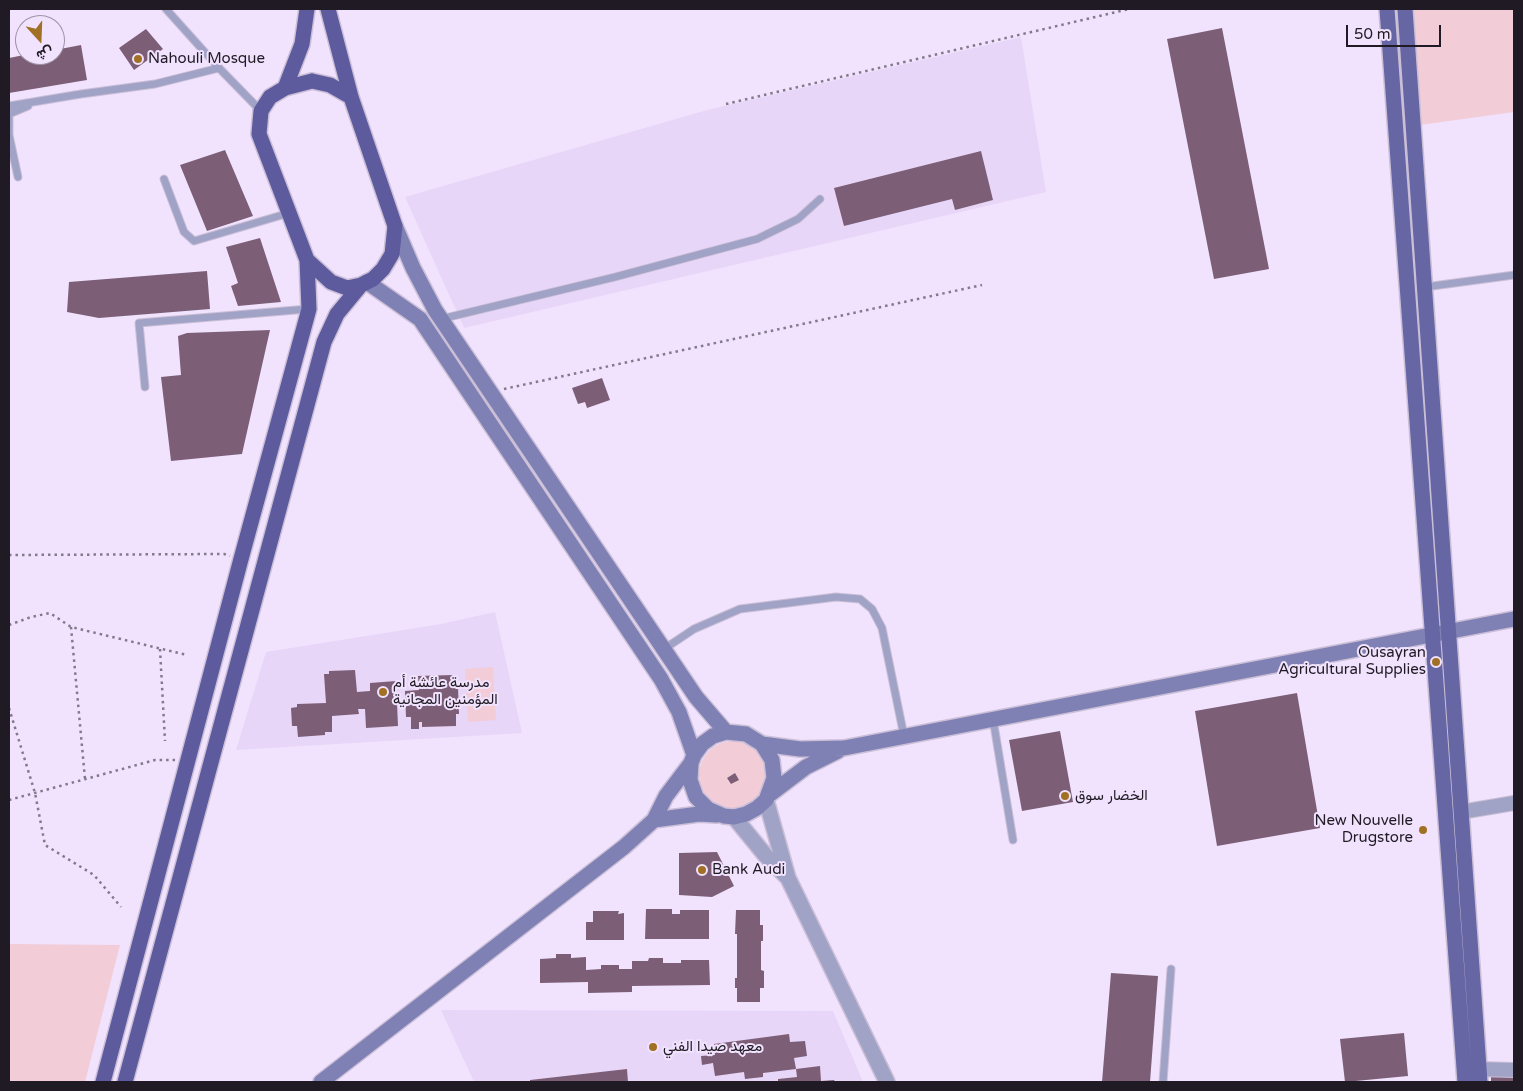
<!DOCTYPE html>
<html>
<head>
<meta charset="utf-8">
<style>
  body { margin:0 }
  #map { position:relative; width:1523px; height:1091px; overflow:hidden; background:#f1e3fe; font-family:"Varela Round",Vazirmatn,sans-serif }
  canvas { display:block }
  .frame { position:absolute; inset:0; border:10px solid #1f1a23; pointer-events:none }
  .north { position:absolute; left:15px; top:15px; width:50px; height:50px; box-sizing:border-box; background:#f1e3fe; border:1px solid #9d93a6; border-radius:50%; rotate:160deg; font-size:14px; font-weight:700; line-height:20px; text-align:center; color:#1f1a23 }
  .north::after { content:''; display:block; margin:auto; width:18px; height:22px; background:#a07024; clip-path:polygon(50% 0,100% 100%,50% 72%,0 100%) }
  .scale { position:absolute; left:1346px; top:25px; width:95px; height:22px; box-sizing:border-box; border:2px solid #1f1a23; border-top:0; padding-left:6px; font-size:15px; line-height:18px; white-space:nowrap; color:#1f1a23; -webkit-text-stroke:4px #f1e3fe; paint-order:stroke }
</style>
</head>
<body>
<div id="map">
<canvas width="1523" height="1091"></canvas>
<div class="frame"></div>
<div class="north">ش</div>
<div class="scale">50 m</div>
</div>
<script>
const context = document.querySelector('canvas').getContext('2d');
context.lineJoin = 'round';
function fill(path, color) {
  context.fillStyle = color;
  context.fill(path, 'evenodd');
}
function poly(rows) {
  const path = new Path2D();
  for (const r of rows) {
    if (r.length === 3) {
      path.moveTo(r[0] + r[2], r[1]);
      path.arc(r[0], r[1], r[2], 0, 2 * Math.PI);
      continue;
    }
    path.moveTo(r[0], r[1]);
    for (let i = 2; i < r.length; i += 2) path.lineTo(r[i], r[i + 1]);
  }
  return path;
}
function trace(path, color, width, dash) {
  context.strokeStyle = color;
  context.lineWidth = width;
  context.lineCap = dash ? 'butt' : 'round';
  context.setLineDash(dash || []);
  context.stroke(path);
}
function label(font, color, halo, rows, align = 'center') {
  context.font = font + ' "Varela Round",Vazirmatn,sans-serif';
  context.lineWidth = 4;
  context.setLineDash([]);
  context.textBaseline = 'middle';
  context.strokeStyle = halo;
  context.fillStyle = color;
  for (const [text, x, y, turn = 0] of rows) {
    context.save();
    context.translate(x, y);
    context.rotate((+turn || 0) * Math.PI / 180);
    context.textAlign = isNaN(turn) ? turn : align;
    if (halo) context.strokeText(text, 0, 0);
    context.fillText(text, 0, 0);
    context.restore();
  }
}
const built = poly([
  [1021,37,1046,192,464,328,405,197,707,110],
  [495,612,522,733,236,750,266,652,441,624],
  [441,1010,833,1011,863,1082,474,1082]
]);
const green = poly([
  [1413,9,1514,9,1514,112,1420,125],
  [493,667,496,720,468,722,465,669],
  [733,775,34],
  [9,944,120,945,85,1082,9,1082]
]);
const building = poly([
  [1222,28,1269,269,1214,279,1167,39],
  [146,29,163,49,134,70,119,48],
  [81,45,87,80,9,93,9,58,24,55,55,55,55,50],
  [225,150,253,216,207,231,180,165],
  [981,151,993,200,955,210,952,199,844,226,834,188],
  [260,238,281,302,238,306,231,286,238,283,226,247],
  [207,271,210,309,99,318,67,312,69,282],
  [270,330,242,454,171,461,161,377,181,375,178,336,187,333],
  [602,378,610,400,587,408,585,402,578,404,572,388],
  [355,670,357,692,370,691,370,683,396,681,398,726,366,728,365,709,358,709,359,714,332,716,332,732,325,732,325,735,298,737,297,726,292,726,291,708,297,707,297,704,326,703,324,674,329,674,329,671],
  [453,675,454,687,458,687,459,714,456,714,456,726,422,727,422,722,419,722,419,729,411,729,411,717,406,717,405,691,419,690,418,676],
  [1297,693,1320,828,1217,846,1195,711],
  [1060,731,1073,802,1022,811,1009,740],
  [735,773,739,780,731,784,727,778],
  [717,852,734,886,712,897,679,895,679,853],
  [646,909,672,909,672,914,680,914,680,910,709,910,709,939,645,939],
  [736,910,760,910,760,925,763,925,763,941,761,941,761,970,764,971,764,988,760,988,760,1002,737,1002,737,988,735,988,735,978,737,978,737,934,735,934],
  [593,911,619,911,618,914,624,913,624,940,586,940,586,922,593,922],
  [556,954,571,954,571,958,586,957,586,970,601,969,601,965,619,965,619,969,632,969,632,961,648,961,649,958,663,958,663,963,681,963,681,960,709,960,710,985,632,986,632,992,588,993,588,982,540,983,540,959,556,958],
  [1111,973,1158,976,1150,1082,1102,1082],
  [1404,1033,1408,1076,1345,1082,1340,1039],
  [789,1034,790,1042,805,1041,807,1056,794,1058,796,1069,820,1066,821,1081,834,1080,835,1082,778,1082,778,1079,797,1077,796,1069,763,1073,763,1077,745,1079,744,1072,715,1076,713,1063,702,1065,701,1056,715,1055,714,1044],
  [627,1069,628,1082,530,1082,530,1080],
  [1491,1076,1514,1076,1514,1082,1491,1082]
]);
const path = poly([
  [726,104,1129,9],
  [504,389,982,285],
  [9,555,224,554,230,556],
  [9,625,31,617,50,613,71,627,187,655],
  [71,627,85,779],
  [160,649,165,741],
  [9,708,35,793,45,845,94,875,121,907],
  [9,800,155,760,175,760]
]);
const service = poly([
  [166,9,219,68,261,111],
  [9,106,81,94,155,84,219,68],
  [9,114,28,106],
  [9,118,9,135,18,177],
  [164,179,184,232,194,241,289,213],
  [1425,287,1514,275],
  [441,319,615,277,757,239,798,219,820,199],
  [145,387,139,323,308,309],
  [664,649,694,629,740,609,836,597,860,599,872,609,882,628,904,736],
  [993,719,1013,840],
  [1163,1082,1171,969]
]);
const minor = poly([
  [1461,812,1514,803],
  [1479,1069,1514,1070]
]);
const tertiary = poly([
  [766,800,788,878,887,1082],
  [734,817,766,856,787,877]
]);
const secondary = poly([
  [395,226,413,268,435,310,696,697,726,732,746,734,762,744,772,760,774,778,766,800,757,808,746,814,734,817,724,816,708,809,696,797,690,780,691,763,694,755,702,744,713,736,726,732],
  [367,282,420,319,661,679,679,712,694,755],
  [762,744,800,749,844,748,1514,619],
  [769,795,806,767,838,751],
  [654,820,699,814,717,815],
  [321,1082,624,847,654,820,666,796,691,763]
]);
const primary = poly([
  [1387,9,1465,1082],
  [1405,9,1480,1082]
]);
const trunk = poly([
  [328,9,351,97],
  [312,81,330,85,351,97,395,226,392,254,383,269,373,279,361,285,347,288,331,282,307,260,259,134,261,111,270,97,285,88,312,81],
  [285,88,302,44,307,9],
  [103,1082,241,559,309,309,307,260],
  [125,1082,324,342,337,314,361,285]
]);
const markers = [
  [138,59,5,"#a07024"],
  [1436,662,5,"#a07024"],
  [383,692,5,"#a07024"],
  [1065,796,5,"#a07024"],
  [1423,830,5,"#a07024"],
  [702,870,5,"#a07024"],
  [653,1047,5,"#a07024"]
];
const poiNames = [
  ["Nahouli Mosque",148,59],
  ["Ousayran",1426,653,"right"],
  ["Agricultural Supplies",1426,670,"right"],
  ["مدرسة عائشة أم",393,683],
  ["المؤمنين المجانية",393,700],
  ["الخضار سوق",1075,796],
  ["New Nouvelle",1413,821,"right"],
  ["Drugstore",1413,838,"right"],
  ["Bank Audi",712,870],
  ["معهد صيدا الفني",663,1047]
];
fill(built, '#e8d6f8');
fill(green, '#f2ccd7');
fill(building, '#7d5e77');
trace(service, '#cbbfd7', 9);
trace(minor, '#cbbfd7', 16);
trace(tertiary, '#cbbfd7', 18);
trace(secondary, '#cbbfd7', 18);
trace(primary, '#cbbfd7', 18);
trace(trunk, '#cbbfd7', 18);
trace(path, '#82798a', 2.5, [2.5, 4]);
trace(service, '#a1a3c6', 7);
trace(minor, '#a1a3c6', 14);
trace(tertiary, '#a1a3c6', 15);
trace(secondary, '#7f80b4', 15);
trace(primary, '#6766a5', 15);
trace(trunk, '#5d5a9e', 15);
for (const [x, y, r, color] of markers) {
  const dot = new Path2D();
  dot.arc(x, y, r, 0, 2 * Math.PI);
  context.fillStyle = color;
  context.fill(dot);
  trace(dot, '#f1e3fe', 2);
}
label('15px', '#1f1a23', '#f1e3fe', poiNames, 'left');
</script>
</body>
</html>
